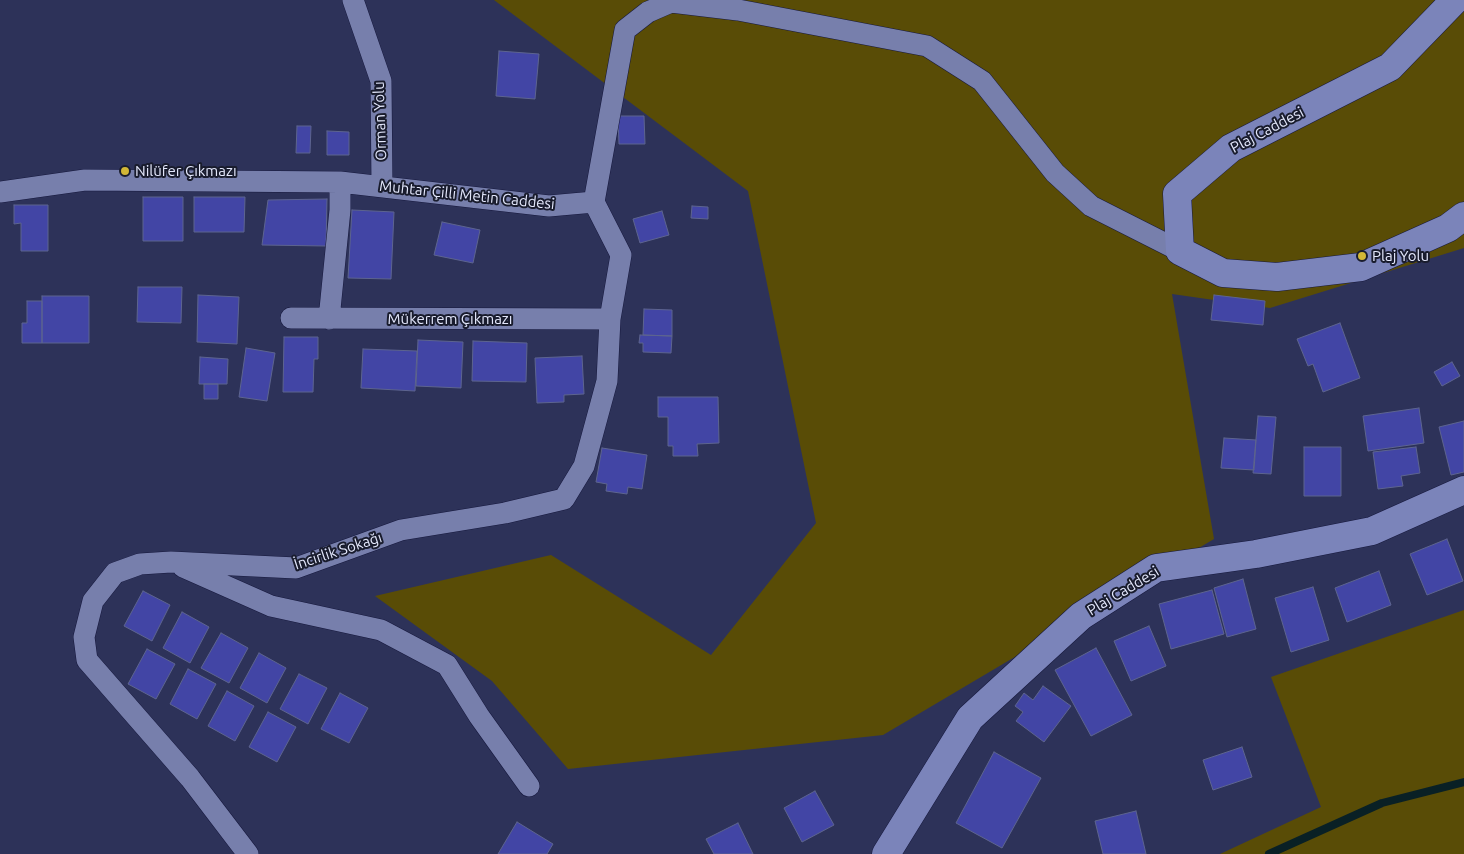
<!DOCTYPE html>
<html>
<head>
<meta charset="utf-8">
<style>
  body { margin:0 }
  canvas { display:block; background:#2d3259 }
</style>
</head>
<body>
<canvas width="1464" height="854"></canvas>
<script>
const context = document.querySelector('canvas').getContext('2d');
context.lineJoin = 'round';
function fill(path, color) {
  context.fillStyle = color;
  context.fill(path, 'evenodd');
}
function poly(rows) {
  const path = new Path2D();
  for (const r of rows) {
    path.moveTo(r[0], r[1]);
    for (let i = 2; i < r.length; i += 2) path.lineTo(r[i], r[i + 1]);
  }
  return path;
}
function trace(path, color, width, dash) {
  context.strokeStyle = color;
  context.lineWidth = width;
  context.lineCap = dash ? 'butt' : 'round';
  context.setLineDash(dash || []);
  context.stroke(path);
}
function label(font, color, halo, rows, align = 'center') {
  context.font = font + ' Ubuntu,sans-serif';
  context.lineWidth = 4;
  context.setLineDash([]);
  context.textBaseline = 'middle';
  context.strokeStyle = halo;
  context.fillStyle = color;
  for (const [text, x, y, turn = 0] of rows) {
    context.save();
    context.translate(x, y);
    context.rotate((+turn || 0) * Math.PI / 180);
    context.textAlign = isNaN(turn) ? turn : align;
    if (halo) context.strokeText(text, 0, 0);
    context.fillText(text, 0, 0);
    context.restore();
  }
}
const green = poly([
  [494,0,1464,0,1464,248,1270,308,1172,294,1214,539,883,735,568,769,492,681,375,596,551,555,711,655,816,523,748,191],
  [1464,610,1464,854,1220,854,1321,807,1271,677]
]);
const stream = poly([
  [1269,854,1382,803,1464,782]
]);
const building = poly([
  [499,51,539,54,535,99,496,96,499,51],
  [618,116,644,116,645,144,619,144,618,116],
  [297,126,311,126,310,153,296,153,297,126],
  [327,131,349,132,349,155,327,155,327,131],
  [143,197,183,197,183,241,143,241,143,197],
  [194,197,245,197,244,232,194,232,194,197],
  [327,199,326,246,262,245,268,200,327,199],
  [14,205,48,205,48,251,21,251,21,223,14,224,14,205],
  [692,206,708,207,708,219,691,218,692,206],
  [352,210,394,212,391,279,348,278,352,210],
  [662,211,669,235,640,243,633,219,662,211],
  [442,222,480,230,473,263,434,255,442,222],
  [138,287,182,287,181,323,137,322,138,287],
  [198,295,239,297,237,344,197,342,198,295],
  [1214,295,1265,301,1263,325,1211,320,1214,295],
  [42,296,89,296,89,343,42,343,42,296],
  [27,301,42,301,42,343,22,343,22,323,27,323,27,301],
  [644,309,672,310,672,336,643,335,644,309],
  [1340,323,1360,378,1323,392,1313,364,1308,366,1297,339,1340,323],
  [640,335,672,336,671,353,643,352,643,343,639,343,640,335],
  [284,337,318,337,318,359,314,359,313,392,283,392,284,337],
  [418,340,463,342,461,388,416,386,418,340],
  [473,341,527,343,526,382,472,381,473,341],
  [246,348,275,353,267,401,239,397,246,348],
  [363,349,417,351,415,391,361,388,363,349],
  [582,356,584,394,564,395,564,402,537,403,535,358,582,356],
  [200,357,228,359,227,384,199,384,200,357],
  [1452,362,1460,376,1442,386,1434,372,1452,362],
  [204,384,218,384,218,399,204,399,204,384],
  [658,397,718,397,719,443,697,444,698,456,673,456,673,446,668,446,668,417,658,417,658,397],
  [1419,408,1424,443,1368,451,1363,416,1419,408],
  [1258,416,1276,417,1271,474,1253,473,1258,416],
  [1464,421,1464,472,1451,475,1439,427,1464,421],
  [1224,438,1256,440,1254,470,1221,468,1224,438],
  [1304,447,1341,447,1341,496,1304,496,1304,447],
  [1416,447,1420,473,1401,476,1403,486,1378,489,1373,452,1416,447],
  [602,448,647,455,642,489,628,487,627,494,606,491,607,484,596,482,602,448],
  [1447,539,1463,581,1427,595,1410,554,1447,539],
  [1379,571,1391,605,1347,622,1335,588,1379,571],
  [1243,579,1256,629,1227,637,1214,588,1243,579],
  [1313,587,1329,640,1291,652,1275,598,1313,587],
  [1212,590,1224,634,1171,649,1159,604,1212,590],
  [143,591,170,605,152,641,124,626,143,591],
  [182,612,209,627,190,663,163,648,182,612],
  [1149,626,1166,666,1131,681,1114,641,1149,626],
  [221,633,248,648,229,683,201,668,221,633],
  [1096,648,1132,715,1091,736,1055,670,1096,648],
  [147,649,175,664,156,699,128,684,147,649],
  [259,653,286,668,267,703,240,688,259,653],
  [188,669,216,684,197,719,170,704,188,669],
  [299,674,327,688,308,724,280,709,299,674],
  [1043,686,1071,706,1044,742,1016,721,1023,712,1015,706,1024,693,1033,700,1043,686],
  [227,691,254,706,235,741,208,726,227,691],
  [340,693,368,708,349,743,321,729,340,693],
  [268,712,296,727,277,762,249,747,268,712],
  [1242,747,1252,777,1213,790,1203,760,1242,747],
  [994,752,1041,778,1002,848,956,823,994,752],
  [815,791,834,825,802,842,784,808,815,791],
  [1136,811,1146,854,1103,854,1095,821,1136,811],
  [517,822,553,844,547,854,498,854,517,822],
  [738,823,753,854,714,854,706,839,738,823]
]);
const street = poly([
  [353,0,381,81,382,186],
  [0,192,85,180,340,182,549,206,594,202],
  [594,202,625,30,648,12,671,2,738,10,927,46,982,81,1055,173,1091,206,1180,251],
  [291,318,610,319],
  [329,319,340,210,340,182],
  [183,567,271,606,381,630,447,665,479,716,529,786],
  [248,854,190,778,87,660,84,637,93,601,115,573,140,564,171,562,296,568,401,530,505,513,564,499,584,466,607,381,610,319,621,255,594,202]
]);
const secondary = poly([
  [1455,0,1390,67,1231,148,1177,194,1180,251,1223,273,1277,277,1361,267,1448,228,1464,216],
  [886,854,970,718,1081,616,1156,568,1256,554,1372,531,1464,490]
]);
const markers = [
  [125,171,5,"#d2b736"],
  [1362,256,5,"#d2b736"]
];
const streetNames = [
  ["Orman Yolu",380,121,-92],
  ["Plaj Caddesi",1267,130,-28],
  ["Muhtar Çilli Metin Caddesi",467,195,6],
  ["Mükerrem Çıkmazı",450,319],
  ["İncirlik Sokağı",338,551,-18],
  ["Plaj Caddesi",1123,591,-31]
];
const poiNames = [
  ["Nilüfer Çıkmazı",135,171],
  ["Plaj Yolu",1372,256]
];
fill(green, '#594c06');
trace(stream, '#092025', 8);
fill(building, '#4245a5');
trace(building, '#5d648f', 1);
trace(street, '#16183d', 22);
trace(secondary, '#16183d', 29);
trace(street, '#777fac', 21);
trace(secondary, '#7b84ba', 28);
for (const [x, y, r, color] of markers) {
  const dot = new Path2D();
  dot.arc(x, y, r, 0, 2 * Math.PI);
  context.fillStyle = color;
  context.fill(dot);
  trace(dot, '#191c2d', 2);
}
label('15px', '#e4e8fc', '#191c2d', streetNames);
label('15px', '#e4e8fc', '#191c2d', poiNames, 'left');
</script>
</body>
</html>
